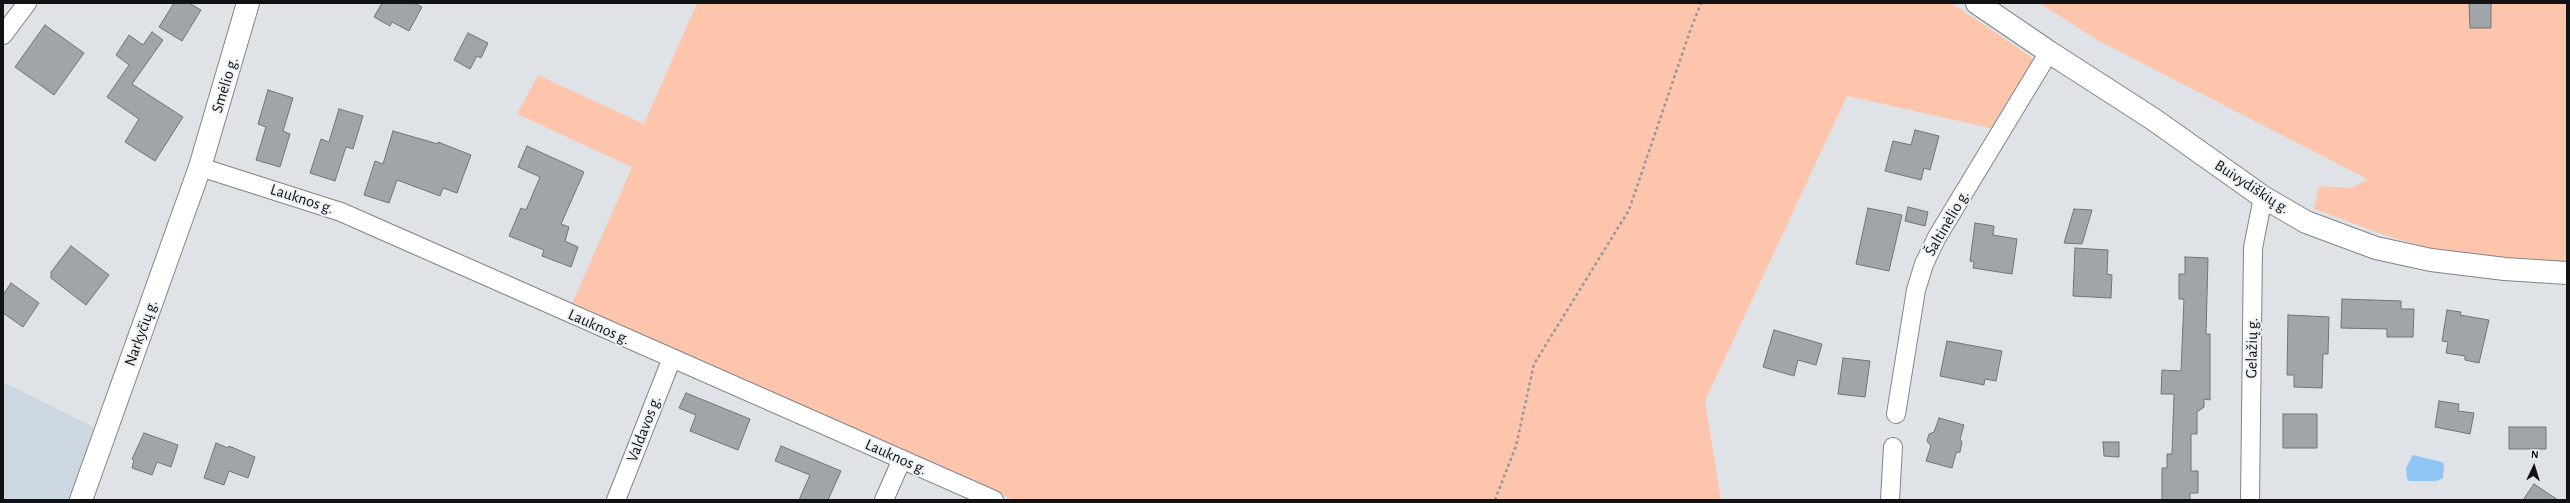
<!DOCTYPE html>
<html>
<head>
<meta charset="utf-8">
<style>
  body { margin:0 }
  #map { position:relative; width:2570px; height:503px; overflow:hidden; background:#dfe3e8; font-family:"Alegreya Sans",sans-serif }
  canvas { display:block }
  .frame { position:absolute; inset:0; border:4px solid #101213; pointer-events:none }
  .north { position:absolute; left:2514px; top:447px; width:40px; height:40px; -webkit-text-stroke:3px #ecf1f5; paint-order:stroke; rotate:4deg; font-size:11px; font-weight:700; line-height:16px; text-align:center; color:#101213 }
  .north::after { content:''; display:block; margin:auto; width:14px; height:18px; background:#101213; clip-path:polygon(50% 0,100% 100%,50% 72%,0 100%) }
</style>
</head>
<body>
<div id="map">
<canvas width="2570" height="503"></canvas>
<div class="frame"></div>
<div class="north">N</div>
</div>
<script>
const context = document.querySelector('canvas').getContext('2d');
context.lineJoin = 'round';
function fill(path, color) {
  context.fillStyle = color;
  context.fill(path, 'evenodd');
}
function poly(rows) {
  const path = new Path2D();
  for (const r of rows) {
    path.moveTo(r[0], r[1]);
    for (let i = 2; i < r.length; i += 2) path.lineTo(r[i], r[i + 1]);
  }
  return path;
}
function trace(path, color, width, dash) {
  context.strokeStyle = color;
  context.lineWidth = width;
  context.lineCap = dash ? 'butt' : 'round';
  context.setLineDash(dash || []);
  context.stroke(path);
}
function label(font, color, halo, rows, align = 'center') {
  context.font = font + ' "Alegreya Sans",sans-serif';
  context.lineWidth = 4;
  context.setLineDash([]);
  context.textBaseline = 'middle';
  context.strokeStyle = halo;
  context.fillStyle = color;
  for (const [text, x, y, turn = 0] of rows) {
    context.save();
    context.translate(x, y);
    context.rotate((+turn || 0) * Math.PI / 180);
    context.textAlign = isNaN(turn) ? turn : align;
    if (halo) context.strokeText(text, 0, 0);
    context.fillText(text, 0, 0);
    context.restore();
  }
}
const built = poly([
  [3,382,99,430,75,500,3,500]
]);
const green = poly([
  [697,3,1952,3,2037,61,1995,129,1847,96,1705,401,1721,500,1013,500,572,304,632,167,517,114,538,75,644,124],
  [2039,3,2567,3,2567,264,2544,264,2445,252,2387,236,2314,209,2319,186,2352,188,2367,179,2099,41]
]);
const water = poly([
  [2413,455,2442,462,2444,465,2443,478,2436,481,2409,481,2407,478,2406,468]
]);
const building = poly([
  [174,3,189,3,201,10,182,41,159,27,174,3],
  [382,3,414,3,422,7,409,31,392,22,390,26,374,17,382,3],
  [2469,3,2491,3,2491,28,2470,28,2469,3],
  [45,25,84,53,54,95,15,67,45,25],
  [152,32,163,40,132,84,183,117,155,161,125,142,139,119,107,97,129,65,116,55,129,35,143,45,152,32],
  [468,33,488,43,481,58,477,56,470,69,454,60,468,33],
  [268,90,293,98,283,131,290,134,280,167,256,160,266,127,258,124,268,90],
  [339,109,363,116,353,149,346,147,335,181,310,173,321,139,329,142,339,109],
  [1915,130,1939,136,1930,170,1924,168,1921,180,1885,171,1893,141,1911,145,1915,130],
  [393,131,438,144,438,142,471,155,457,193,443,188,440,196,397,180,389,203,364,195,375,161,383,164,393,131],
  [527,146,584,172,561,224,569,227,565,241,578,247,571,267,542,256,544,250,509,236,521,208,526,210,540,177,518,167,527,146],
  [1908,207,1928,212,1925,226,1905,221,1908,207],
  [1868,208,1902,215,1889,271,1856,264,1868,208],
  [2074,209,2092,210,2082,244,2064,243,2074,209],
  [1975,223,1994,226,1993,235,2017,239,2012,274,1973,268,1974,262,1970,261,1975,223],
  [71,246,109,275,86,305,51,278,51,272,71,246],
  [2075,248,2108,250,2107,274,2112,275,2111,298,2073,296,2075,248],
  [2185,257,2208,258,2206,334,2210,334,2210,400,2204,399,2204,407,2197,412,2197,434,2191,434,2191,471,2198,471,2198,493,2190,493,2190,500,2162,500,2162,468,2167,468,2167,454,2172,454,2174,394,2161,394,2162,370,2181,371,2184,299,2179,299,2179,274,2185,274,2185,257],
  [11,283,39,303,23,327,3,313,3,295,11,283],
  [2342,299,2401,301,2401,309,2414,309,2413,337,2387,337,2387,329,2341,328,2342,299],
  [2447,310,2461,312,2460,315,2489,320,2479,363,2465,360,2465,356,2446,353,2448,342,2442,341,2447,310],
  [2288,315,2329,317,2328,354,2323,354,2322,388,2294,387,2294,375,2287,375,2288,315],
  [1774,330,1822,344,1816,365,1798,360,1794,376,1763,367,1774,330],
  [1947,341,2002,351,1996,381,1985,379,1984,385,1940,376,1947,341],
  [1843,358,1870,361,1865,397,1838,394,1843,358],
  [686,393,750,419,738,450,690,431,696,415,679,408,686,393],
  [2439,401,2459,404,2458,411,2474,413,2470,434,2435,427,2439,401],
  [2283,414,2317,414,2317,448,2283,448,2283,414],
  [1939,418,1964,425,1960,439,1962,442,1960,452,1956,453,1952,468,1926,461,1931,446,1927,441,1929,434,1934,432,1939,418],
  [2509,427,2546,427,2546,449,2509,449,2509,427],
  [144,433,178,445,171,467,157,462,152,475,132,468,134,460,132,459,144,433],
  [2103,442,2119,442,2119,457,2104,456,2103,442],
  [216,443,228,448,229,446,255,457,248,478,229,471,224,485,204,478,216,443],
  [781,446,841,471,828,500,799,500,810,475,775,461,781,446],
  [2534,484,2558,500,2523,500,2534,484]
]);
const path = poly([
  [1495,500,1516,446,1534,364,1629,210,1690,31,1701,3]
]);
const street = poly([
  [3,35,27,3],
  [200,167,341,212,994,500],
  [1896,414,1916,290,1924,264,1937,237,2049,52],
  [616,500,672,358],
  [884,500,902,459],
  [1890,500,1893,447],
  [2250,500,2253,248,2263,197]
]);
const secondary = poly([
  [1977,3,2049,52,2153,119,2263,197,2306,222,2376,248,2431,260,2505,269,2567,273],
  [81,500,200,167,248,3]
]);
const streetNames = [
  ["Smėlio g.",225,85,-73],
  ["Buivydiškių g.",2252,187,33],
  ["Lauknos g.",302,199,18],
  ["Šaltinėlio g.",1947,223,-60],
  ["Lauknos g.",599,327,24],
  ["Narkyčių g.",141,333,-70],
  ["Gelažių g.",2252,348,-89],
  ["Valdavos g.",644,429,-69],
  ["Lauknos g.",896,457,24]
];
fill(built, '#cdd7e2');
fill(green, '#fdc6ac');
fill(water, '#90c4f5');
fill(building, '#a0a5a9');
trace(building, '#707478', 1);
trace(street, '#808488', 20);
trace(secondary, '#808488', 24);
trace(path, '#94979b', 2.5, [3, 3]);
trace(street, '#fff', 18);
trace(secondary, '#fff', 22);
label('16px', '#101213', '#ecf1f5', streetNames);
</script>
</body>
</html>
